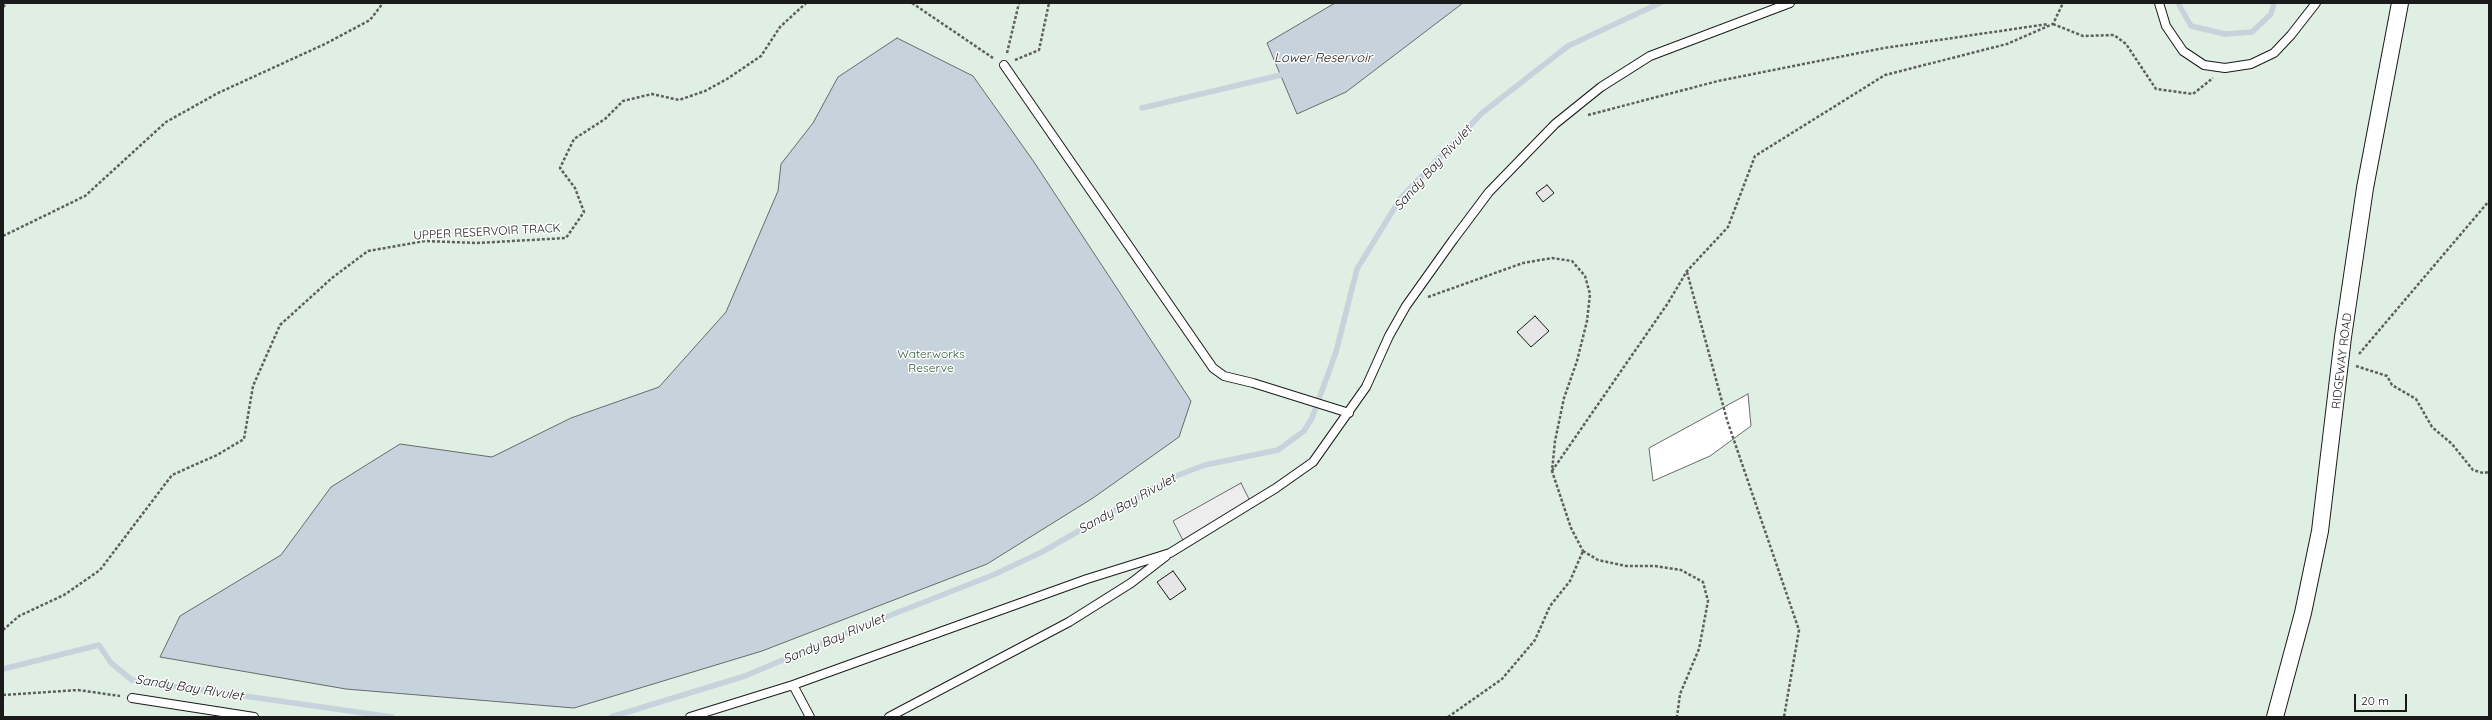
<!DOCTYPE html>
<html>
<head>
<meta charset="utf-8">
<style>
  body { margin:0 }
  #map { position:relative; width:2492px; height:720px; overflow:hidden; background:#fff; font-family:Quicksand,sans-serif }
  canvas { display:block }
  .frame { position:absolute; inset:0; border:4px solid #1a1a1a; pointer-events:none }
  .scale { position:absolute; left:2354px; top:694px; width:53px; height:18px; box-sizing:border-box; border:2px solid #1a1a1a; border-top:0; padding-left:5px; font-size:12px; line-height:14px; white-space:nowrap; color:#1a1a1a; -webkit-text-stroke:3px #fff; paint-order:stroke }
</style>
</head>
<body>
<div id="map">
<canvas width="2492" height="720"></canvas>
<div class="frame"></div>
<div class="scale">20 m</div>
</div>
<script>
const context = document.querySelector('canvas').getContext('2d');
context.lineJoin = 'round';
function fill(path, color) {
  context.fillStyle = color;
  context.fill(path, 'evenodd');
}
function poly(rows) {
  const path = new Path2D();
  for (const r of rows) {
    path.moveTo(r[0], r[1]);
    for (let i = 2; i < r.length; i += 2) path.lineTo(r[i], r[i + 1]);
  }
  return path;
}
function trace(path, color, width, dash) {
  context.strokeStyle = color;
  context.lineWidth = width;
  context.lineCap = dash ? 'butt' : 'round';
  context.setLineDash(dash || []);
  context.stroke(path);
}
function label(font, color, halo, rows, align = 'center') {
  context.font = font + ' Quicksand,sans-serif';
  context.lineWidth = 3;
  context.setLineDash([]);
  context.textBaseline = 'middle';
  context.strokeStyle = halo;
  context.fillStyle = color;
  for (const [text, x, y, turn = 0] of rows) {
    context.save();
    context.translate(x, y);
    context.rotate((+turn || 0) * Math.PI / 180);
    context.textAlign = isNaN(turn) ? turn : align;
    if (halo) context.strokeText(text, 0, 0);
    context.fillText(text, 0, 0);
    context.restore();
  }
}
const green = poly([
  [3,3,2489,3,2489,717,3,717,3,3],
  [1748,394,1751,426,1710,456,1653,481,1649,448,1748,394]
]);
const parking = poly([
  [1241,483,1251,503,1185,544,1173,521,1241,483]
]);
const water = poly([
  [1335,3,1463,3,1346,92,1297,114,1267,43,1335,3],
  [897,38,973,76,1034,162,1191,401,1179,437,1093,498,987,564,762,651,574,708,346,689,160,657,180,616,281,555,331,487,400,444,492,457,571,418,659,387,726,312,778,191,781,164,813,123,838,77,897,38]
]);
const stream = poly([
  [2178,3,2191,26,2225,34,2252,32,2271,14,2274,3],
  [1142,108,1281,75],
  [3,669,99,645,111,663,132,680,392,717],
  [611,717,745,676,858,628,993,575,1042,552,1173,477,1205,465,1278,450,1304,431,1312,418,1336,352,1357,269,1400,199,1482,113,1568,46,1660,3]
]);
const building = poly([
  [1547,185,1554,193,1543,202,1536,193,1547,185],
  [1535,316,1549,331,1531,347,1517,332,1535,316],
  [1173,571,1186,589,1170,600,1157,582,1173,571]
]);
const path = poly([
  [912,3,993,58],
  [3,7,7,3],
  [2053,24,2083,36,2114,35,2126,44,2156,89,2193,94,2213,78],
  [1007,53,1019,3],
  [1015,60,1039,50,1049,3],
  [1588,115,1718,81,1884,48,2048,24],
  [3,236,85,196,166,122,218,93,325,44,370,20,383,3],
  [1687,272,1727,420,1799,630,1784,717],
  [1428,297,1523,263,1552,258,1572,261,1585,276,1590,294,1587,321,1577,361,1564,398,1555,441,1552,471,1571,528,1583,551],
  [2359,354,2489,201],
  [2356,366,2387,376,2392,385,2416,399,2432,427,2452,444,2473,470,2483,473,2489,472],
  [1552,471,1668,303,1687,271,1728,227,1755,156,1885,75,2007,44,2053,24,2063,3],
  [1583,551,1598,560,1626,566,1655,566,1681,570,1703,582,1708,601,1699,649,1680,694,1677,717],
  [3,630,19,616,64,595,100,570,172,475,217,455,244,439,253,386,280,325,332,278,368,251,425,241,477,243,566,238,584,212,575,188,560,168,574,139,605,119,623,101,652,94,679,100,705,91,727,79,761,56,780,27,806,3],
  [3,695,78,690,120,696],
  [1448,717,1502,679,1535,640,1550,606,1570,581,1583,551]
]);
const lane = poly([
  [2159,3,2166,26,2183,51,2204,65,2225,68,2251,64,2274,53,2291,35,2316,3],
  [1004,65,1213,368,1224,376,1253,383,1349,413],
  [793,685,810,717],
  [132,698,254,717],
  [690,717,793,685,1087,579,1170,553,1276,488,1313,462,1366,387,1389,336,1406,306,1453,240,1489,192,1555,124,1601,87,1650,56,1790,3],
  [889,717,1069,622,1131,583,1166,556]
]);
const street = poly([
  [2275,717,2303,613,2320,531,2343,337,2365,188,2400,3]
]);
const streetNames = [
  ["UPPER RESERVOIR TRACK",487,232,-3],
  ["RIDGEWAY ROAD",2342,361,-83]
];
const parkNames = [
  ["Waterworks",931,354],
  ["Reserve",931,368]
];
const waterNames = [
  ["Lower Reservoir",1323,58],
  ["Sandy Bay Rivulet",1433,168,-48],
  ["Sandy Bay Rivulet",1127,504,-29],
  ["Sandy Bay Rivulet",834,639,-23],
  ["Sandy Bay Rivulet",189,688,9]
];
fill(green, '#e0efe3');
trace(green, '#6a6a6a', 1);
fill(parking, '#ededed');
trace(parking, '#6a6a6a', 1);
fill(water, '#c6d2dc');
trace(water, '#6a6a6a', 1);
trace(stream, '#c6d2dc', 5.5);
fill(building, '#e6e6e6');
trace(building, '#1a1a1a', 1);
trace(lane, '#1a1a1a', 10);
trace(street, '#1a1a1a', 18);
trace(path, '#5f5f5f', 2.5, [3, 2]);
trace(lane, '#fff', 8);
trace(street, '#fff', 16);
label('12px', '#1a1a1a', '#fff', streetNames);
label('12px', '#2b5a34', '#fff', parkNames);
label('italic 13px', '#1a1a1a', '#fff', waterNames);
</script>
</body>
</html>
